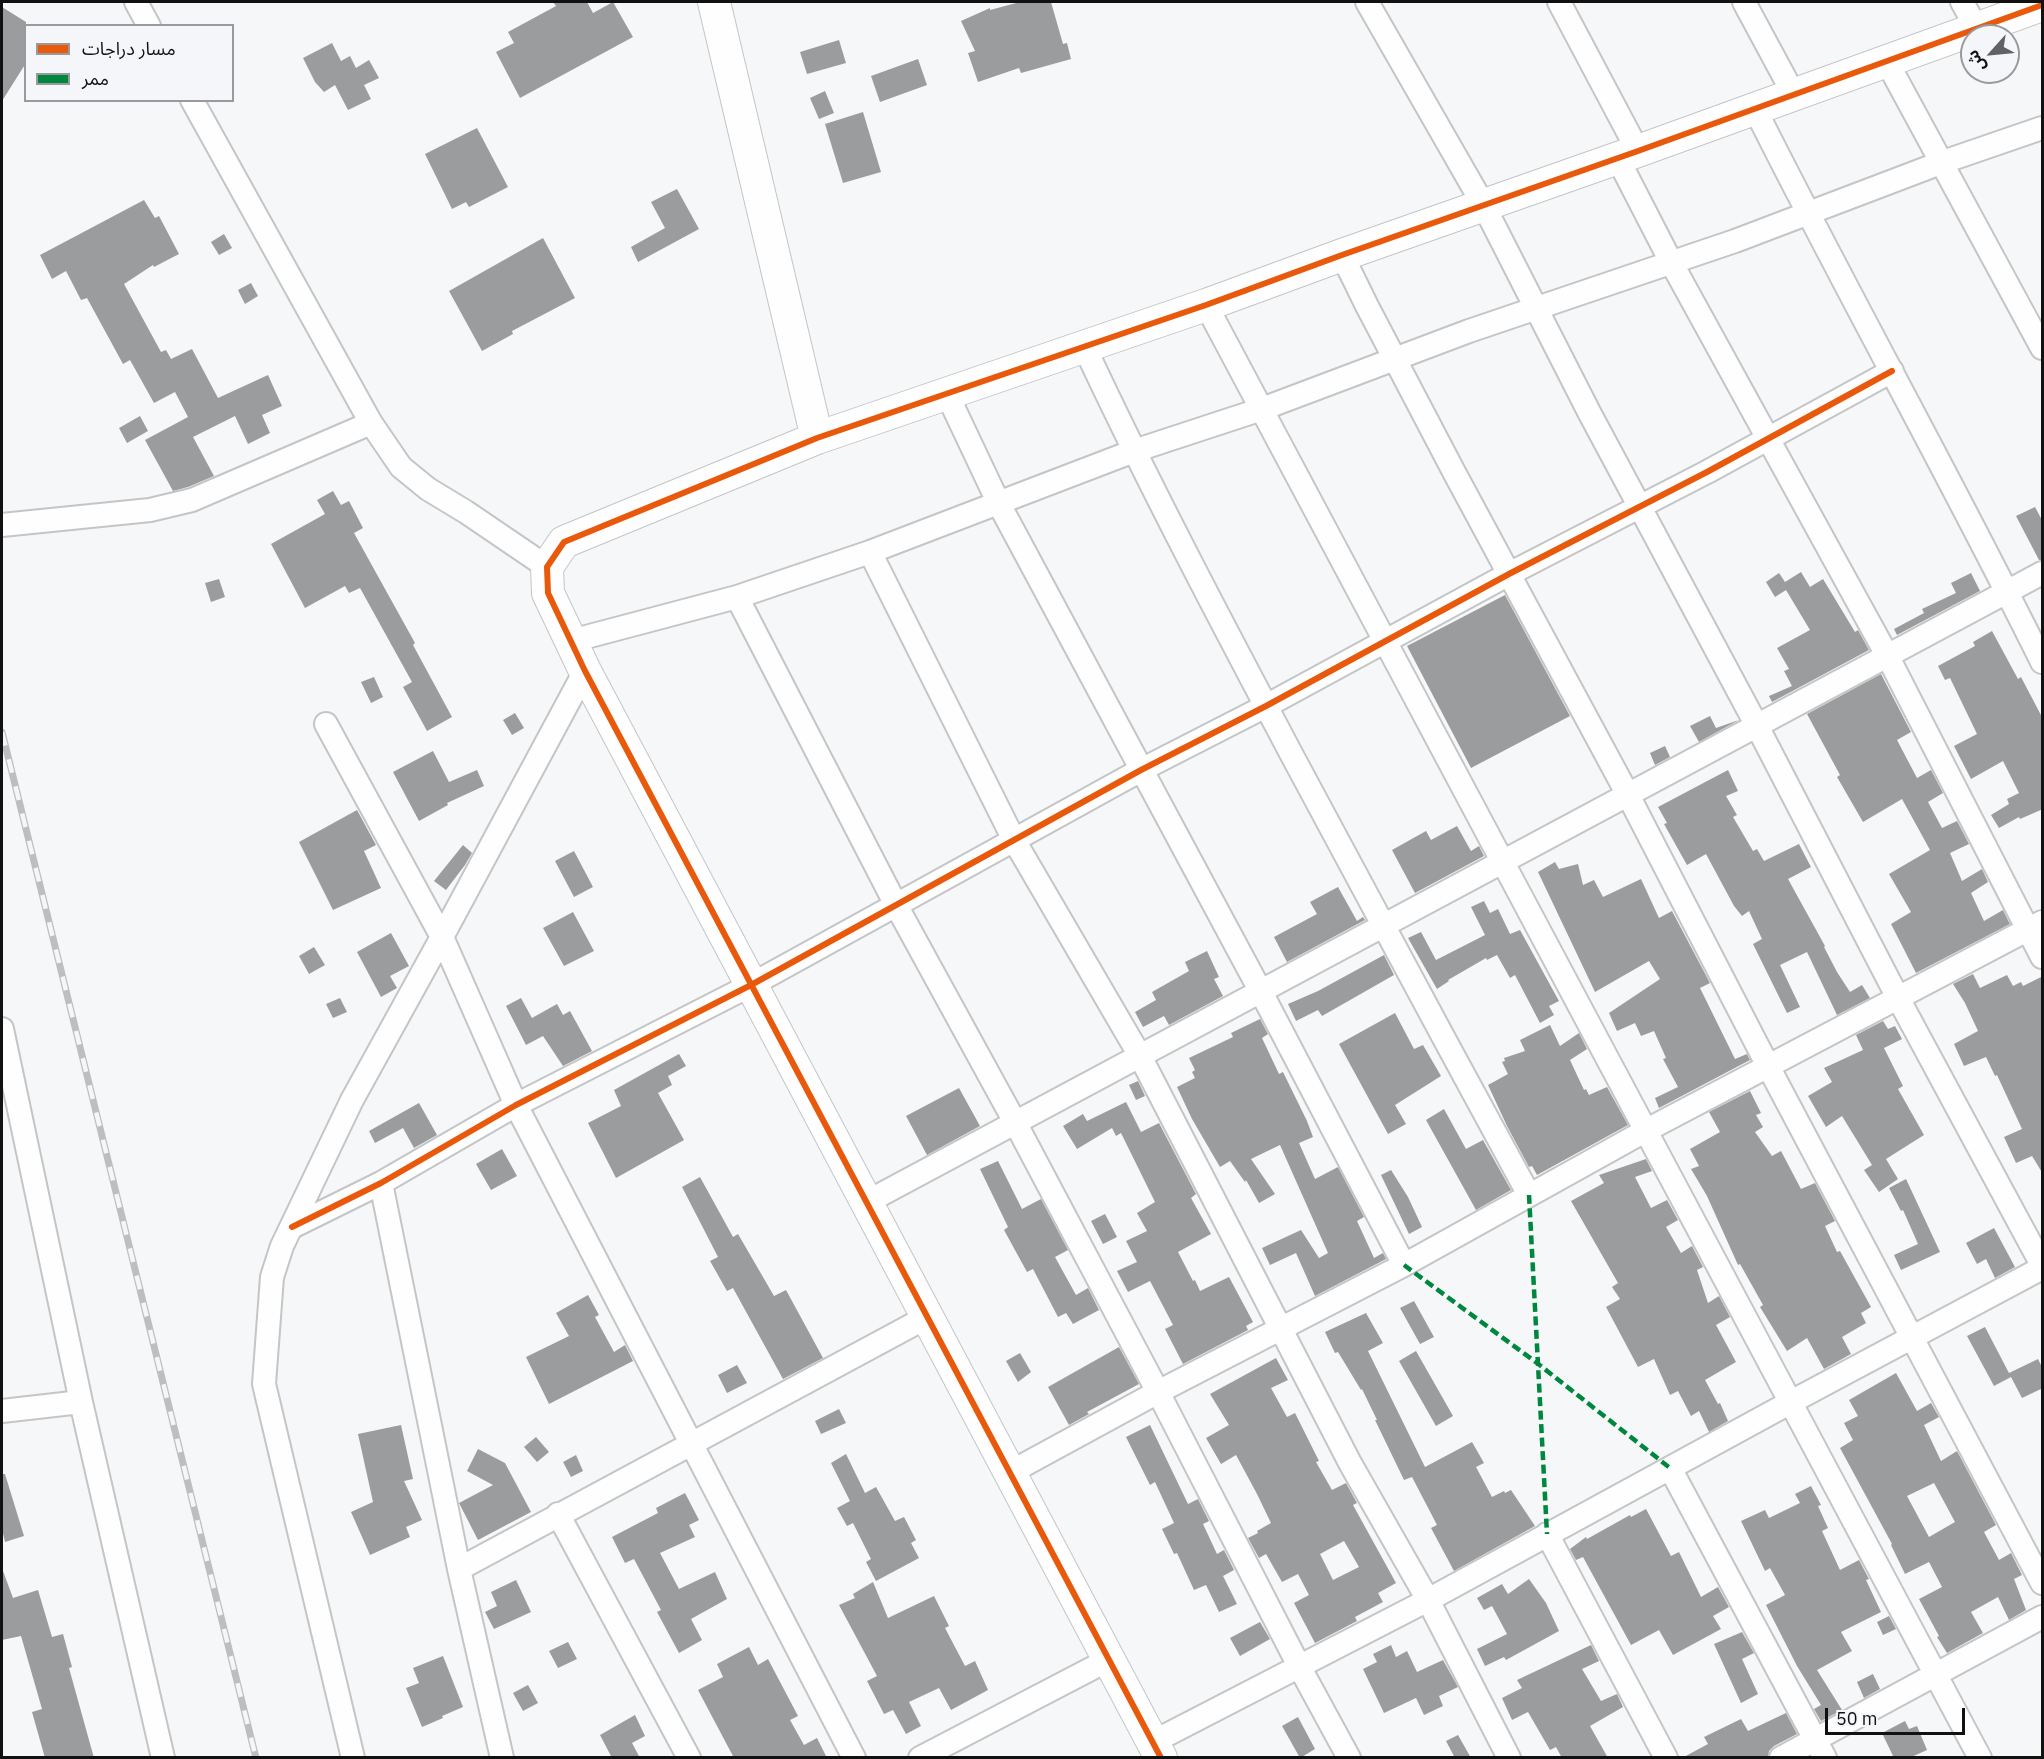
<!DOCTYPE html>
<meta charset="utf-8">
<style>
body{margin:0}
#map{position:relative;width:2044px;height:1759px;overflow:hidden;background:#f5f7f9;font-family:"IBM Plex Sans","Noto Sans Arabic",sans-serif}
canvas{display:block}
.frame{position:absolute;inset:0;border:3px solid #111112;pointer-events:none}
.legend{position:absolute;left:24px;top:24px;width:210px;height:78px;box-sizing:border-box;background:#f4f6fa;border:2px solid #999a9d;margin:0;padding:8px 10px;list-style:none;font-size:18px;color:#111112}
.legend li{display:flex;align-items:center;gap:12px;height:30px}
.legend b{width:30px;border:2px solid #999a9d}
.north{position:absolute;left:1960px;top:24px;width:60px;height:60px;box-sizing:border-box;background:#f4f6fa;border:2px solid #999a9d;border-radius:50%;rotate:243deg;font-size:16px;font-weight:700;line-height:24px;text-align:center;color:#111112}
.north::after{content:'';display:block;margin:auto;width:21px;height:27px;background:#616263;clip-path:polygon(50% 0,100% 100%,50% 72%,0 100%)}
.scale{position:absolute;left:1825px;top:1708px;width:140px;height:27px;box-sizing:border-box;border:3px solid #111112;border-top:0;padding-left:8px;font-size:18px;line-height:21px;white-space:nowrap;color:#111112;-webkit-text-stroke:4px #f4f6fa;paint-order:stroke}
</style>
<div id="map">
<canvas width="2044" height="1759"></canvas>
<div class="frame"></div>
<ul class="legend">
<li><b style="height:8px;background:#e8590c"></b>مسار دراجات</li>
<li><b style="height:8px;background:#00873e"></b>ممر</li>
</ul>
<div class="north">ش</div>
<div class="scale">50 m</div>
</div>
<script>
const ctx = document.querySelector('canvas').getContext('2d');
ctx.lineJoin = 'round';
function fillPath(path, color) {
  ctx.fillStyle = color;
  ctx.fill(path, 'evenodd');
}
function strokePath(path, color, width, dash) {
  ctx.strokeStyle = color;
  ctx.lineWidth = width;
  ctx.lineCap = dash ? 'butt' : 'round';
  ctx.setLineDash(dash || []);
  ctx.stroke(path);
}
fillPath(new Path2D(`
 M553 2H587L593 13 613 2 633 37 520 98 496 52 514 43 508 32 556 6Z
 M1020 2H1051L1063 44 1067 43 1071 59 1021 73 1019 68 978 82 968 53 975 51 961 21 990 8V10Z
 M2 7 26 22V63L2 101Z
 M839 40 846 63 807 74 800 52Z
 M332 43 341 61 350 56 356 68 369 60 379 78 364 85 371 99 348 110 335 85 324 92 315 82 303 58Z
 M918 59 927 85 880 102 871 76Z
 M825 91 834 113 819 119 810 98Z
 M863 112 881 172 843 183 825 124Z
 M477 128 508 187 469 207 466 202 452 209 425 154Z
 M677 189 699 229 638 262 631 247 665 228 651 202Z
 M144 200 155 218 159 216 179 254 154 267 153 265 124 284 161 352 166 350 171 359 192 349 218 398 268 375 282 406 262 415 270 433 248 444 235 416 193 437 214 476 188 487 173 491 145 440 188 417 175 392 154 403 130 360 123 364 87 298 81 300 66 271 52 279 40 255Z
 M224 234 232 248 219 255 211 242Z
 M543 238 575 298 512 331 513 334 482 351 449 291Z
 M251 283 258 296 245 304 238 290Z
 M140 416 148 431 127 443 119 428Z
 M333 491 341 505 349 501 363 528 354 533 415 643 413 645 452 717 427 731 403 687 412 682 360 588 349 593 345 586 305 608 271 544 325 514 317 500Z
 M2035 507 2043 522V560H2039L2016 516Z
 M1801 572 1810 587 1823 579 1855 632 1858 630 1869 650 1772 702 1769 696 1792 686 1784 671 1789 669 1777 648 1810 630 1786 590 1775 597 1766 582 1779 573 1785 582Z
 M1971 573 1980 591 1897 635 1894 629 1924 613 1922 609 1956 593 1951 583Z
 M219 579 225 597 211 602 205 583Z
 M1505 595 1570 716 1471 768 1407 646Z
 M1992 631 2018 679 2021 677 2043 719V809L2020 819 2019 817 1999 828 1991 815 2009 804 2007 799 2019 793 2003 761 1971 779 1954 746 1977 734 1950 678 1945 680 1938 666 1975 646 1973 642Z
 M1881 674 1911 732 1897 740 1917 778 1931 770 1943 793 1928 802 1942 828 1957 821 1969 844 1950 853 1962 881 1982 869 1988 882 1971 893 1984 921 2003 910 2010 924 1916 973 1891 924 1911 912 1889 874 1930 850 1902 799 1863 822 1837 777 1840 775 1807 714Z
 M374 677 383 697 371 703 361 682Z
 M515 713 524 728 512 735 503 720Z
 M1710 716 1716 728 1739 720 1699 742 1690 726Z
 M1665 746 1670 757 1655 765 1650 753Z
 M433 751 449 782 477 770 484 786 447 803 448 805 419 821 393 772Z
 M1728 770 1738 791 1726 796 1737 815 1733 817 1753 851 1757 849 1764 861 1799 844 1811 867 1788 879 1825 946 1824 947 1837 972 1850 992 1862 985 1870 998 1837 1015 1807 952 1780 965 1800 1007 1787 1013 1753 944 1762 939 1749 911 1742 916 1734 906 1706 854 1687 865 1664 824 1667 823 1658 807Z
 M357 810 376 845 364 851 381 888 333 910 299 842Z
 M1457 826 1471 851 1479 846 1484 856 1415 893 1392 850 1426 831 1431 840Z
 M463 845 472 853 465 865 446 890 434 881Z
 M574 851 593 887 574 897 555 861Z
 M1555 862 1559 869 1578 864 1583 885 1594 880 1603 897 1641 879 1659 918 1672 911 1710 983 1700 988 1735 1059 1747 1054 1750 1060 1659 1108 1655 1098 1678 1087 1663 1059 1666 1058 1654 1031 1641 1036 1635 1023 1617 1031 1609 1013 1660 979 1649 961 1595 992 1538 872Z
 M1338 887 1357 921 1363 917 1365 920 1287 962 1274 937 1317 914 1310 902Z
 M1484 901 1490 913 1498 909 1510 934 1520 930 1559 1001 1549 1006 1554 1015 1540 1023 1515 975 1510 978 1497 955 1487 960 1486 958 1448 980 1449 981 1437 989 1408 938 1421 932 1436 960 1485 935 1471 907Z
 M573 912 594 951 564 966 543 928Z
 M391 933 409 966 390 976 397 988 381 997 357 952Z
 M314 947 325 965 309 974 299 956Z
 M1207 951 1219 977 1214 979 1223 996 1169 1025 1164 1016 1143 1027 1135 1012 1156 1000 1152 992 1189 971 1185 962Z
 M1384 955 1394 975 1322 1016 1318 1010 1296 1021 1288 1004 1318 991Z
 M1973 974 1980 988 2007 975 2013 986 2021 982 2023 986 2043 976V1174L2032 1156 2016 1163 2004 1137 2022 1129 1997 1075 1995 1076 1986 1057 1964 1066 1954 1044 1978 1031 1965 1003 1953 984Z
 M340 998 347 1012 333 1018 326 1004Z
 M521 998 532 1018 557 1004 563 1015 570 1011 592 1051 563 1066 543 1036 526 1045 506 1006Z
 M1395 1013 1414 1049 1423 1045 1441 1076 1395 1105 1406 1124 1388 1134 1339 1044Z
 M1260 1019 1268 1034 1262 1038 1279 1074 1283 1072 1307 1121 1313 1137 1299 1143 1315 1179 1338 1167 1364 1217 1357 1221 1374 1258 1383 1253 1386 1259 1315 1296 1296 1253 1270 1265 1262 1248 1301 1230 1319 1258 1328 1253 1280 1145 1251 1159 1275 1194 1259 1203 1246 1180 1245 1182 1230 1161 1220 1167 1192 1119 1177 1087 1195 1078 1192 1072 1195 1070 1189 1058 1233 1037 1231 1033Z
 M1883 1021 1888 1029 1895 1026 1902 1039 1884 1048 1903 1086 1898 1089 1924 1135 1886 1159 1898 1179 1879 1192 1864 1170 1872 1165 1842 1116 1826 1127 1808 1096 1832 1082 1824 1068 1863 1050 1856 1035Z
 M1550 1025 1560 1046 1579 1033 1587 1049 1570 1060 1584 1090 1586 1089 1589 1095 1607 1087 1628 1125 1537 1175 1532 1166 1529 1167 1507 1126 1488 1085 1508 1074 1502 1062 1505 1061 1504 1058 1525 1051 1520 1040Z
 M679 1054 686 1066 668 1076 672 1085 658 1093 684 1140 616 1178 588 1123 621 1106 614 1090Z
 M1138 1081 1145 1096 1136 1100 1129 1085Z
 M959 1088 980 1126 927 1155 906 1116Z
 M1750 1091 1761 1113 1756 1115 1763 1127 1755 1132 1772 1156 1781 1151 1801 1189 1815 1183 1835 1221 1825 1226 1837 1252 1840 1251 1871 1307 1861 1313 1866 1323 1842 1337 1851 1354 1824 1369 1807 1338 1787 1351 1760 1307 1763 1305 1740 1264 1738 1265 1707 1196 1691 1169 1699 1166 1690 1149 1720 1132 1709 1112Z
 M1126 1102 1141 1132 1159 1123 1196 1194 1191 1198 1211 1234 1178 1252 1193 1281 1195 1280 1200 1291 1229 1277 1253 1322 1246 1326 1248 1330 1183 1364 1165 1329 1173 1325 1150 1281 1128 1292 1117 1271 1137 1262 1126 1241 1147 1231 1137 1213 1155 1202 1121 1133 1116 1136 1112 1128 1077 1149 1063 1126 1083 1114 1087 1121Z
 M419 1103 437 1135 414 1148 403 1128 375 1143 369 1131Z
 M1444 1109 1466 1149 1483 1140 1511 1190 1476 1210 1426 1120Z
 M502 1149 517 1176 491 1190 476 1164Z
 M1646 1159 1652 1171 1635 1177 1651 1208 1667 1200 1678 1220 1666 1227 1681 1253 1692 1246 1703 1267 1697 1270 1708 1303 1719 1296 1730 1317 1716 1325 1736 1362 1705 1380 1718 1404 1720 1403 1728 1421 1709 1432 1699 1411 1691 1416 1678 1391 1670 1395 1654 1359 1638 1367 1606 1307 1620 1299 1612 1287 1618 1283 1571 1201 1604 1183 1599 1175Z
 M998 1161 1022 1209 1041 1199 1068 1250 1055 1257 1076 1295 1088 1288 1099 1310 1073 1324 1066 1313 1058 1317 1033 1269 1027 1272 1004 1230 1008 1227 980 1169Z
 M1391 1170 1408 1197 1422 1227 1409 1234 1381 1175Z
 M700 1177 733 1237 738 1234 774 1296 786 1290 823 1358 783 1379 733 1288 727 1291 710 1261 718 1257 682 1187Z
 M1906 1179 1940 1252 1901 1270 1894 1255 1918 1244 1903 1210 1901 1211 1889 1188Z
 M1105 1214 1117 1237 1103 1244 1091 1221Z
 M1994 1228 2015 1267 1995 1278 1986 1259 1977 1264 1966 1243Z
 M588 1295 599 1315 595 1317 614 1352 625 1345 633 1361 549 1404 526 1357 569 1336 556 1313Z
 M1414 1301 1434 1337 1420 1344 1400 1308Z
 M1366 1313 1383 1343 1368 1351 1425 1467 1472 1442 1484 1463 1476 1467 1492 1497 1504 1491 1505 1493 1511 1490 1535 1526 1454 1571 1431 1528 1437 1525 1412 1477 1404 1480 1375 1420H1377L1362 1389 1361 1390 1338 1352 1335 1353 1325 1332Z
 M1985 1327 2009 1373 2038 1359 2043 1369V1388L2022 1398 2011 1377 1994 1386 1967 1336Z
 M1119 1347 1139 1384 1087 1412 1089 1414 1069 1425 1048 1387Z
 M1416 1351 1453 1416 1436 1426 1399 1361Z
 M1020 1353 1031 1372 1018 1382 1006 1361Z
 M1276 1358 1288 1380 1271 1388 1287 1417 1295 1413 1319 1461 1316 1462 1332 1490 1346 1483 1357 1503 1353 1505 1396 1583 1378 1593 1383 1602 1355 1617 1357 1621 1315 1643 1294 1603 1309 1595 1298 1574 1282 1582 1266 1554 1259 1558 1248 1538 1258 1533 1257 1531 1271 1523 1257 1494 1236 1455 1221 1464 1206 1438 1229 1425 1210 1394ZM1344 1541 1359 1567 1333 1580 1320 1554Z
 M737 1365 747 1383 727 1393 718 1375Z
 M1896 1373 1917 1411 1931 1403 1939 1417 1924 1425 1941 1461 1957 1451 1996 1525 1984 1532 1999 1560 2011 1553 2022 1575 2014 1579 2026 1610 2009 1620 1998 1597 1971 1612 1983 1633 1947 1653 1937 1637 1939 1636 1919 1599 1942 1587 1929 1562 1905 1574 1891 1545 1892 1544 1840 1448 1853 1440 1844 1423 1858 1416 1849 1400ZM1934 1483 1955 1522 1929 1537 1907 1496Z
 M839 1409 846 1423 821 1434 815 1421Z
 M401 1425 413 1479 404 1481 422 1520 406 1527 410 1537 370 1555 351 1512 373 1502 358 1434Z
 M1150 1425 1188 1504 1198 1499 1209 1521 1203 1524 1217 1554 1224 1550 1234 1570 1223 1576 1237 1604 1219 1612 1206 1585 1194 1590 1177 1553 1174 1554 1162 1529 1174 1523 1155 1482 1150 1485 1126 1437Z
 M536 1437 549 1452 537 1462 524 1447Z
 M478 1449 505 1463 531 1512 478 1540 459 1503 493 1485 467 1471Z
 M846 1454 865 1493 876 1487 895 1521 904 1517 916 1540 911 1543 919 1558 876 1581 866 1562 871 1559 853 1523 847 1526 837 1508 850 1501 831 1463Z
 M576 1455 583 1471 571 1477 563 1462Z
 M2 1474H5L24 1536 5 1542 2 1529Z
 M1811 1486 1821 1505 1818 1506 1828 1528 1822 1531 1840 1570 1859 1560 1869 1579 1866 1580 1881 1612 1841 1632 1852 1651 1817 1670 1842 1710 1821 1721 1814 1709 1821 1705 1797 1666 1766 1605 1785 1595 1770 1568 1765 1571 1741 1521 1765 1510 1769 1518 1800 1503 1795 1494Z
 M685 1493 699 1520 689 1525 695 1537 660 1553 679 1589 715 1572 727 1599 691 1619 702 1640 679 1653 657 1612 661 1610 634 1559 625 1563 612 1537 658 1513 656 1508Z
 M1646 1509 1671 1556 1679 1552 1701 1597 1718 1587 1729 1607 1713 1616 1721 1629 1673 1655 1659 1630 1631 1645 1583 1557 1576 1560 1570 1549 1586 1537 1587 1539 1630 1515 1631 1517Z
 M3 1571 13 1598 38 1590 52 1637 63 1634 72 1667 69 1668 94 1758H45L32 1712 42 1709 21 1636 2 1640V1572Z
 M1529 1579 1546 1603 1559 1631 1506 1660 1504 1657 1485 1666 1477 1649 1507 1634 1492 1606 1484 1610 1477 1598 1502 1584 1508 1594Z
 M516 1580 531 1612 494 1629 485 1612 497 1606 491 1592Z
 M873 1582 888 1618 934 1596 949 1626 945 1628 965 1666 975 1661 988 1690 951 1710 939 1688 909 1702 921 1726 906 1734 893 1710 884 1714 867 1681 877 1676 839 1605 855 1598 853 1594Z
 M1889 1616 1896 1629 1883 1635 1877 1622Z
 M1260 1622 1270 1639 1240 1656 1230 1638Z
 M1742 1632 1754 1653 1742 1659 1758 1694 1741 1703 1714 1644Z
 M568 1642 577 1659 558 1668 549 1651Z
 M1391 1645 1396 1657 1407 1651 1417 1672 1443 1660 1458 1687 1439 1696 1443 1706 1424 1715 1416 1698 1384 1713 1363 1669 1377 1662 1373 1654Z
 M1591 1645 1599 1661 1582 1669 1601 1701 1617 1694 1623 1707 1590 1726 1608 1758H1562L1556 1747 1550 1750 1528 1712 1512 1720 1502 1698 1522 1688 1517 1680Z
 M749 1647 758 1665 768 1659 798 1716 790 1720 804 1745 817 1738 827 1758H734L698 1690 723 1677 717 1664Z
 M443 1656 463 1707 442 1716 443 1718 422 1727 406 1688 419 1683 413 1668Z
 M1873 1674 1880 1689 1864 1698 1857 1682Z
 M528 1685 538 1703 523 1711 513 1693Z
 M1786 1713 1797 1734 1774 1746 1769 1751 1768 1758H1682L1708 1744 1704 1737 1741 1719 1748 1731Z
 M635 1715 645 1736 632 1743 640 1758H612L600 1735Z
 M1298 1717 1315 1749 1300 1758 1282 1726Z
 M1905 1721 1909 1729 1917 1726 1927 1750 1909 1758H1894L1882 1733Z
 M1458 1735 1471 1758H1455L1446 1741Z`), '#9b9c9e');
const street = new Path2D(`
 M136 2 149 26
 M1367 2 1484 206 1589 412 1757 726 1898 998 2042 1265
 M1559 2 1638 151
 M1744 2 1794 95
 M1962 2 1977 29
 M1887 62 2042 348
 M192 100 371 423 401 467 428 489 466 512 547 567
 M1755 109C1848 295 1950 476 2042 662
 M1618 159 1671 262 1888 657 2042 957
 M1342 255 1367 306 1454 472 1628 795 1768 1066 2042 1583
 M1206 305 1980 1758
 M1085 348C1150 487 1222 623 1294 759 1372 905 1450 1050 1529 1195
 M947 394 999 504 1261 992 1404 1265
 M2 525 150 510 192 500 371 423
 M870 552 1014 840 1140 1056 1350 1463 1428 1600 1509 1758
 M737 597 896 905 1016 1124 1158 1392 1299 1666 1349 1758
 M571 641 737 597 870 552 1134 451 1262 409 1469 331 1735 241 1943 162 2042 128
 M326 724 442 937 516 1105 854 1758
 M2 1029 81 1402 163 1758
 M381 1183 459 1569 502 1758
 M867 1202 2042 573
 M292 1227 381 1183 516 1105 751 985 1141 770 1266 706 1509 574 1707 472 1892 371
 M2 1411 81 1402
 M1670 1468 1825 1758
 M1011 1472 1158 1392 1404 1265 1645 1131 2042 922
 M558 1514 689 1758
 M1547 1534 1666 1758
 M459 1569 927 1317
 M1153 1742 1428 1600 1791 1402 2042 1268
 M353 1758 264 1384 272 1277 282 1246 352 1100 442 937 585 671
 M920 1758 1108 1660
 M1781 1758 2042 1617`);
const secondary = new Path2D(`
 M714 2 817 438
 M1161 1758 585 671 548 593 547 567 564 542 817 438 1206 305 1342 255 1638 151 2042 5`);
strokePath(street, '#c4c5c6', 26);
strokePath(secondary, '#c4c5c6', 34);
strokePath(street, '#fefefe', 22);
strokePath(secondary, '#fefefe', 32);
const rail = new Path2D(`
 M2 732 256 1758`);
strokePath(rail, '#bebebf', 7);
strokePath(rail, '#f4f6fa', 4.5, [14]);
strokePath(new Path2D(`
 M1529 1195 1547 1534
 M1404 1265 1537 1363 1670 1468`), '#00873e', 4.5, [9, 4.5]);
strokePath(new Path2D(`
 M292 1227 381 1183 516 1105 751 985 1141 770 1266 706 1509 574 1707 472 1892 371
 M1161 1758 585 671 548 593 547 567 564 542 817 438 1206 305 1342 255 1638 151 2042 5`), '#e8590c', 6);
</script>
